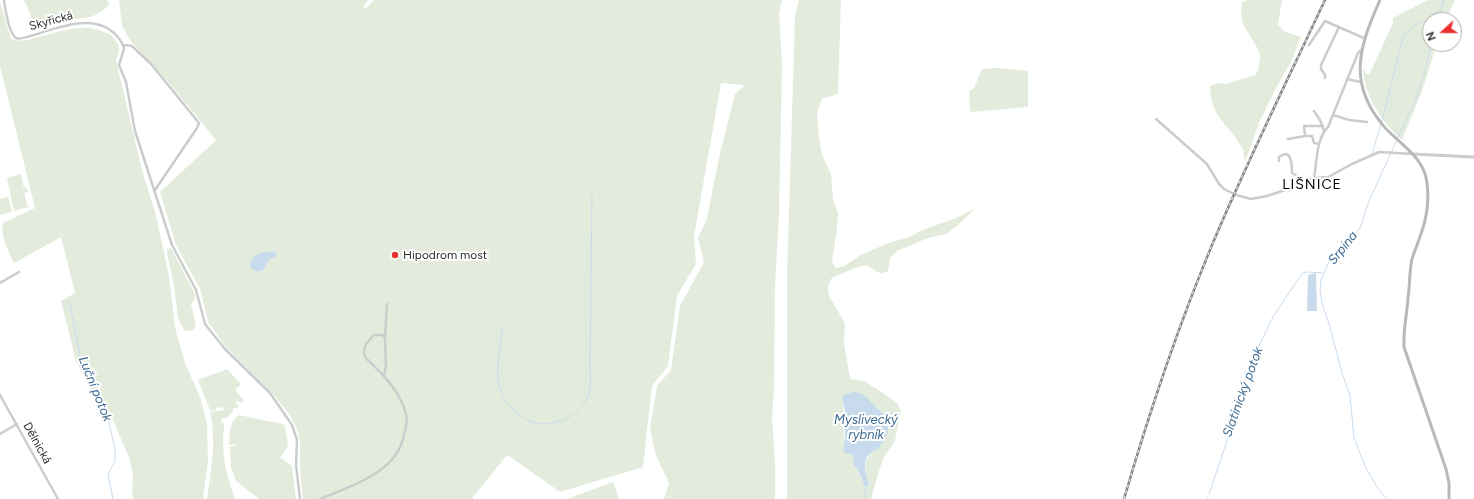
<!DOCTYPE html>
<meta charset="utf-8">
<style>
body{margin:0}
#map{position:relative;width:1474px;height:499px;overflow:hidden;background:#fff;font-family:Figtree,sans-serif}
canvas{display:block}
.north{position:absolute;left:1422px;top:12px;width:40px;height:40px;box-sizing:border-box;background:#fff;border:1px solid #acacac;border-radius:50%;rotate:249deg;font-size:11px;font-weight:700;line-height:16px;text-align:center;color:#2f2f2f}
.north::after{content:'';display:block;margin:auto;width:14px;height:18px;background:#e8302e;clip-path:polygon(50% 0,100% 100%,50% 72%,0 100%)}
</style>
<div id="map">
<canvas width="1474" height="499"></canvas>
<div class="north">N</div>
</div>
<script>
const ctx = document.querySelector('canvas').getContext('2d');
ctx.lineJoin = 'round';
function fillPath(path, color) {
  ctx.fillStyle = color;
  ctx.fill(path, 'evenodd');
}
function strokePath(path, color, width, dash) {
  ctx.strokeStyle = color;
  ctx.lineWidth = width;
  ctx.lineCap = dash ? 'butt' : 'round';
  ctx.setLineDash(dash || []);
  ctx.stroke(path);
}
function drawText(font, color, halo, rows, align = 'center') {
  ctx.font = font + ' Figtree,sans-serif';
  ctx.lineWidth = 4;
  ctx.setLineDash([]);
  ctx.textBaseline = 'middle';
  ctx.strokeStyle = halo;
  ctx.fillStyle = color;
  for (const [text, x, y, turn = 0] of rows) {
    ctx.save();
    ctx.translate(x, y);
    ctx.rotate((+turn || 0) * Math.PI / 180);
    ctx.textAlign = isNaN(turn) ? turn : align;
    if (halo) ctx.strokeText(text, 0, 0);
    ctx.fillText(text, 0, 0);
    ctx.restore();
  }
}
fillPath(new Path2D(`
 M24 0H107L110 4C96 19 87 17 69 20 60 21 51 24 41 26L32 18Z
 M119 0H368L363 7 365 9 374 0H782L779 13 782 66 779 214 775 285 774 390 772 419 775 461V499H664L669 483 655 453 650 428 657 386 671 370 680 306 704 262 698 238 707 218 720 153 735 94 745 85 721 83 694 236 696 264 677 296 668 366 652 386 643 467 560 492 509 456 507 455 473 497V499H303L300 468V442L297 429 291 417 274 395 224 345 208 322 200 289 176 245 160 192 216 140 169 83 129 39 122 25Z
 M799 0H841L838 94 822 99 817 113 819 138 822 155 831 174 833 200 838 213 837 229 832 262 834 266 836 268 844 266 861 255 888 243 907 238 925 229 956 218 976 208 958 225 946 234 928 238 897 251 890 258 888 271C878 276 875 270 867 265L855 268 832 278 830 281 828 288 829 296 845 323 844 343 850 379 864 381 883 393 897 403 901 410 895 441 884 457 879 471 871 499H787V277L795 15ZM842 399 872 403 887 418 874 451 868 457 865 464 866 475 869 484 865 488 861 476 856 469 854 457 851 454 843 450C845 433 845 416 842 399Z
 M1249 0H1282L1278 25 1285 32 1301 37 1291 62 1276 88 1259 123 1245 162C1244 157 1244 150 1241 146 1227 122 1211 118 1210 86L1218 83 1226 84 1255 75 1258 71 1260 57 1258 49 1243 24 1241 14 1242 2Z
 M1428 0H1455L1446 20H1430V44H1437L1422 91 1402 140C1381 121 1366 99 1363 70H1364L1366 74 1370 73 1393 23V18Z
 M0 2 11 39C20 42 29 40 38 37 59 32 83 22 104 32 108 33 112 35 114 38 121 47 120 51 116 60L142 170 156 215 169 276 175 327 185 363 200 397 207 424 208 461 203 499H133L132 491 133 477 130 460 110 413H103L76 361 61 301 75 293 61 237 14 263C8 251 0 235 3 223L35 208 0 66Z
 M997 68 1028 71V107L970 112 969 91 974 88 982 69Z
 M21 174 24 188 26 187 28 192 24 193 28 207 14 211 7 178Z
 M8 197 12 212 0 215V199Z
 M171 248 195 294V299L191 304 196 326 193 330 188 331 184 330 178 319 174 286 167 253V249Z
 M227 369 241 384 235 390 244 400 242 403 236 401V403L239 406 238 408H233V411L227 418H222L221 422 224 424V427C221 458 226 471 235 499H207C211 470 217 441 210 412L224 410 223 407 216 408V411L210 410 198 380Z
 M239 415 267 421 280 423 285 425 288 446 281 457 278 456 292 466 296 499H259L236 481 231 468 230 447 239 444 229 445C230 435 229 421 239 415Z
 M613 482 619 499H567Z`), '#e3ecdc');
fillPath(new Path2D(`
 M275 251 276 256 269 260 263 270C257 273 253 271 250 266 251 253 265 252 275 251Z
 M1316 273 1317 311H1307L1308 275Z
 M853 392C863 392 867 398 873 404 877 409 884 413 886 418 891 426 887 438 881 445 878 450 871 452 867 457 862 465 867 477 869 485L865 488 861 476 853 463 854 457 851 454 844 453 843 450 845 436V412L842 399 844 395Z`), '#c8dbec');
strokePath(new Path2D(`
 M1431 20 1437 19
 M1437 20 1444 0
 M1382 121 1403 38C1410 27 1417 23 1430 20
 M1398 137 1417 97 1425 71 1431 44
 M1372 154 1381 124
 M69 301 82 364 98 397 106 412 115 448V461L108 474 113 499
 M502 328C501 346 495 367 499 385 501 395 507 404 515 411 520 415 524 419 530 421 548 429 574 419 584 403 591 393 591 380 590 368L592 195
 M865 488 866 499
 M1209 494 1233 423 1251 362 1273 317 1295 284 1302 274 1307 272 1323 273
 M1207 499 1208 497
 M1387 499 1378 489 1365 466 1354 438 1350 395 1342 373 1330 327 1322 303 1320 291 1321 280 1329 262 1353 237 1360 228 1369 201 1397 140`), '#c8dbec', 1);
strokePath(new Path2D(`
 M4 0C5 8 9 34 16 38 21 40 29 36 34 35 63 26 104 9 123 45
 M123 45 124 49 119 65 126 82 135 131 172 245 196 290 205 324 224 348 270 393 292 425 297 440 296 465 300 499
 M123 45 132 46 151 64 199 123 197 128 155 190
 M1309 45 1325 21 1364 38
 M1325 78V75L1321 69V65L1339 27
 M1347 79 1361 82
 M1314 111 1320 120 1324 131
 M1333 115 1349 120 1367 122
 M1156 119 1207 164 1219 184 1224 189 1236 195 1251 199 1267 196 1288 189 1314 178 1328 177 1352 164 1379 152 1413 154
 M1305 136 1304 126H1323
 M1288 139 1305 136H1312L1314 143 1319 144
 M1279 161V157C1292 147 1292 166 1292 173L1306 181
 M1314 178C1317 162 1316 139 1328 127L1358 53 1361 50
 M0 283 19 272
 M385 337 387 304
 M0 395 58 499
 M0 434 17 424
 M320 499C339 491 360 484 376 473 390 464 401 451 404 435 406 428 408 421 406 414 400 390 382 374 365 357 362 347 367 342 374 335H383L385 338 386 365 384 376`), '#ccc', 2.5);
strokePath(new Path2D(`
 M1413 154 1474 157`), '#ccc', 3);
strokePath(new Path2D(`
 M1380 0C1360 45 1347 82 1382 124 1387 131 1394 136 1399 141 1412 153 1425 164 1427 183 1429 198 1427 216 1422 231 1419 240 1415 250 1412 259 1409 272 1410 286 1408 298 1407 315 1403 330 1404 347L1446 469 1449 483V499`), '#b9b9b9', 3);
const rail = new Path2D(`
 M1124 499C1149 413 1178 327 1212 245 1247 162 1287 81 1325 0`);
strokePath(rail, '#848484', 2.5);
strokePath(rail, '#fff', 1, [3]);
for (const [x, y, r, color] of [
 [395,255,4,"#e8302e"]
]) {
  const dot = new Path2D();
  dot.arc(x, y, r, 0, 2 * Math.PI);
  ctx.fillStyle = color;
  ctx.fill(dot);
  strokePath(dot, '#fff', 1.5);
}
drawText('12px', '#2f2f2f', '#fff', [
 ["Skyřická",51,21,-15],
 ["Dělnická",37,443,61]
]);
drawText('12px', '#2f2f2f', '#fff', [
 ["Hipodrom most",403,255]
], 'left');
drawText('italic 13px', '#3b6992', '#fff', [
 ["Srpina",1343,248,-51],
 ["Luční potok",95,389,68],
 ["Slatinický potok",1243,392,-70],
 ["Myslivecký",866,420],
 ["rybník",866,435]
]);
ctx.letterSpacing = '1px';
drawText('14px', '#000', '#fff', [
 ["LIŠNICE",1312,185]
]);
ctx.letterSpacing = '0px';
</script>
